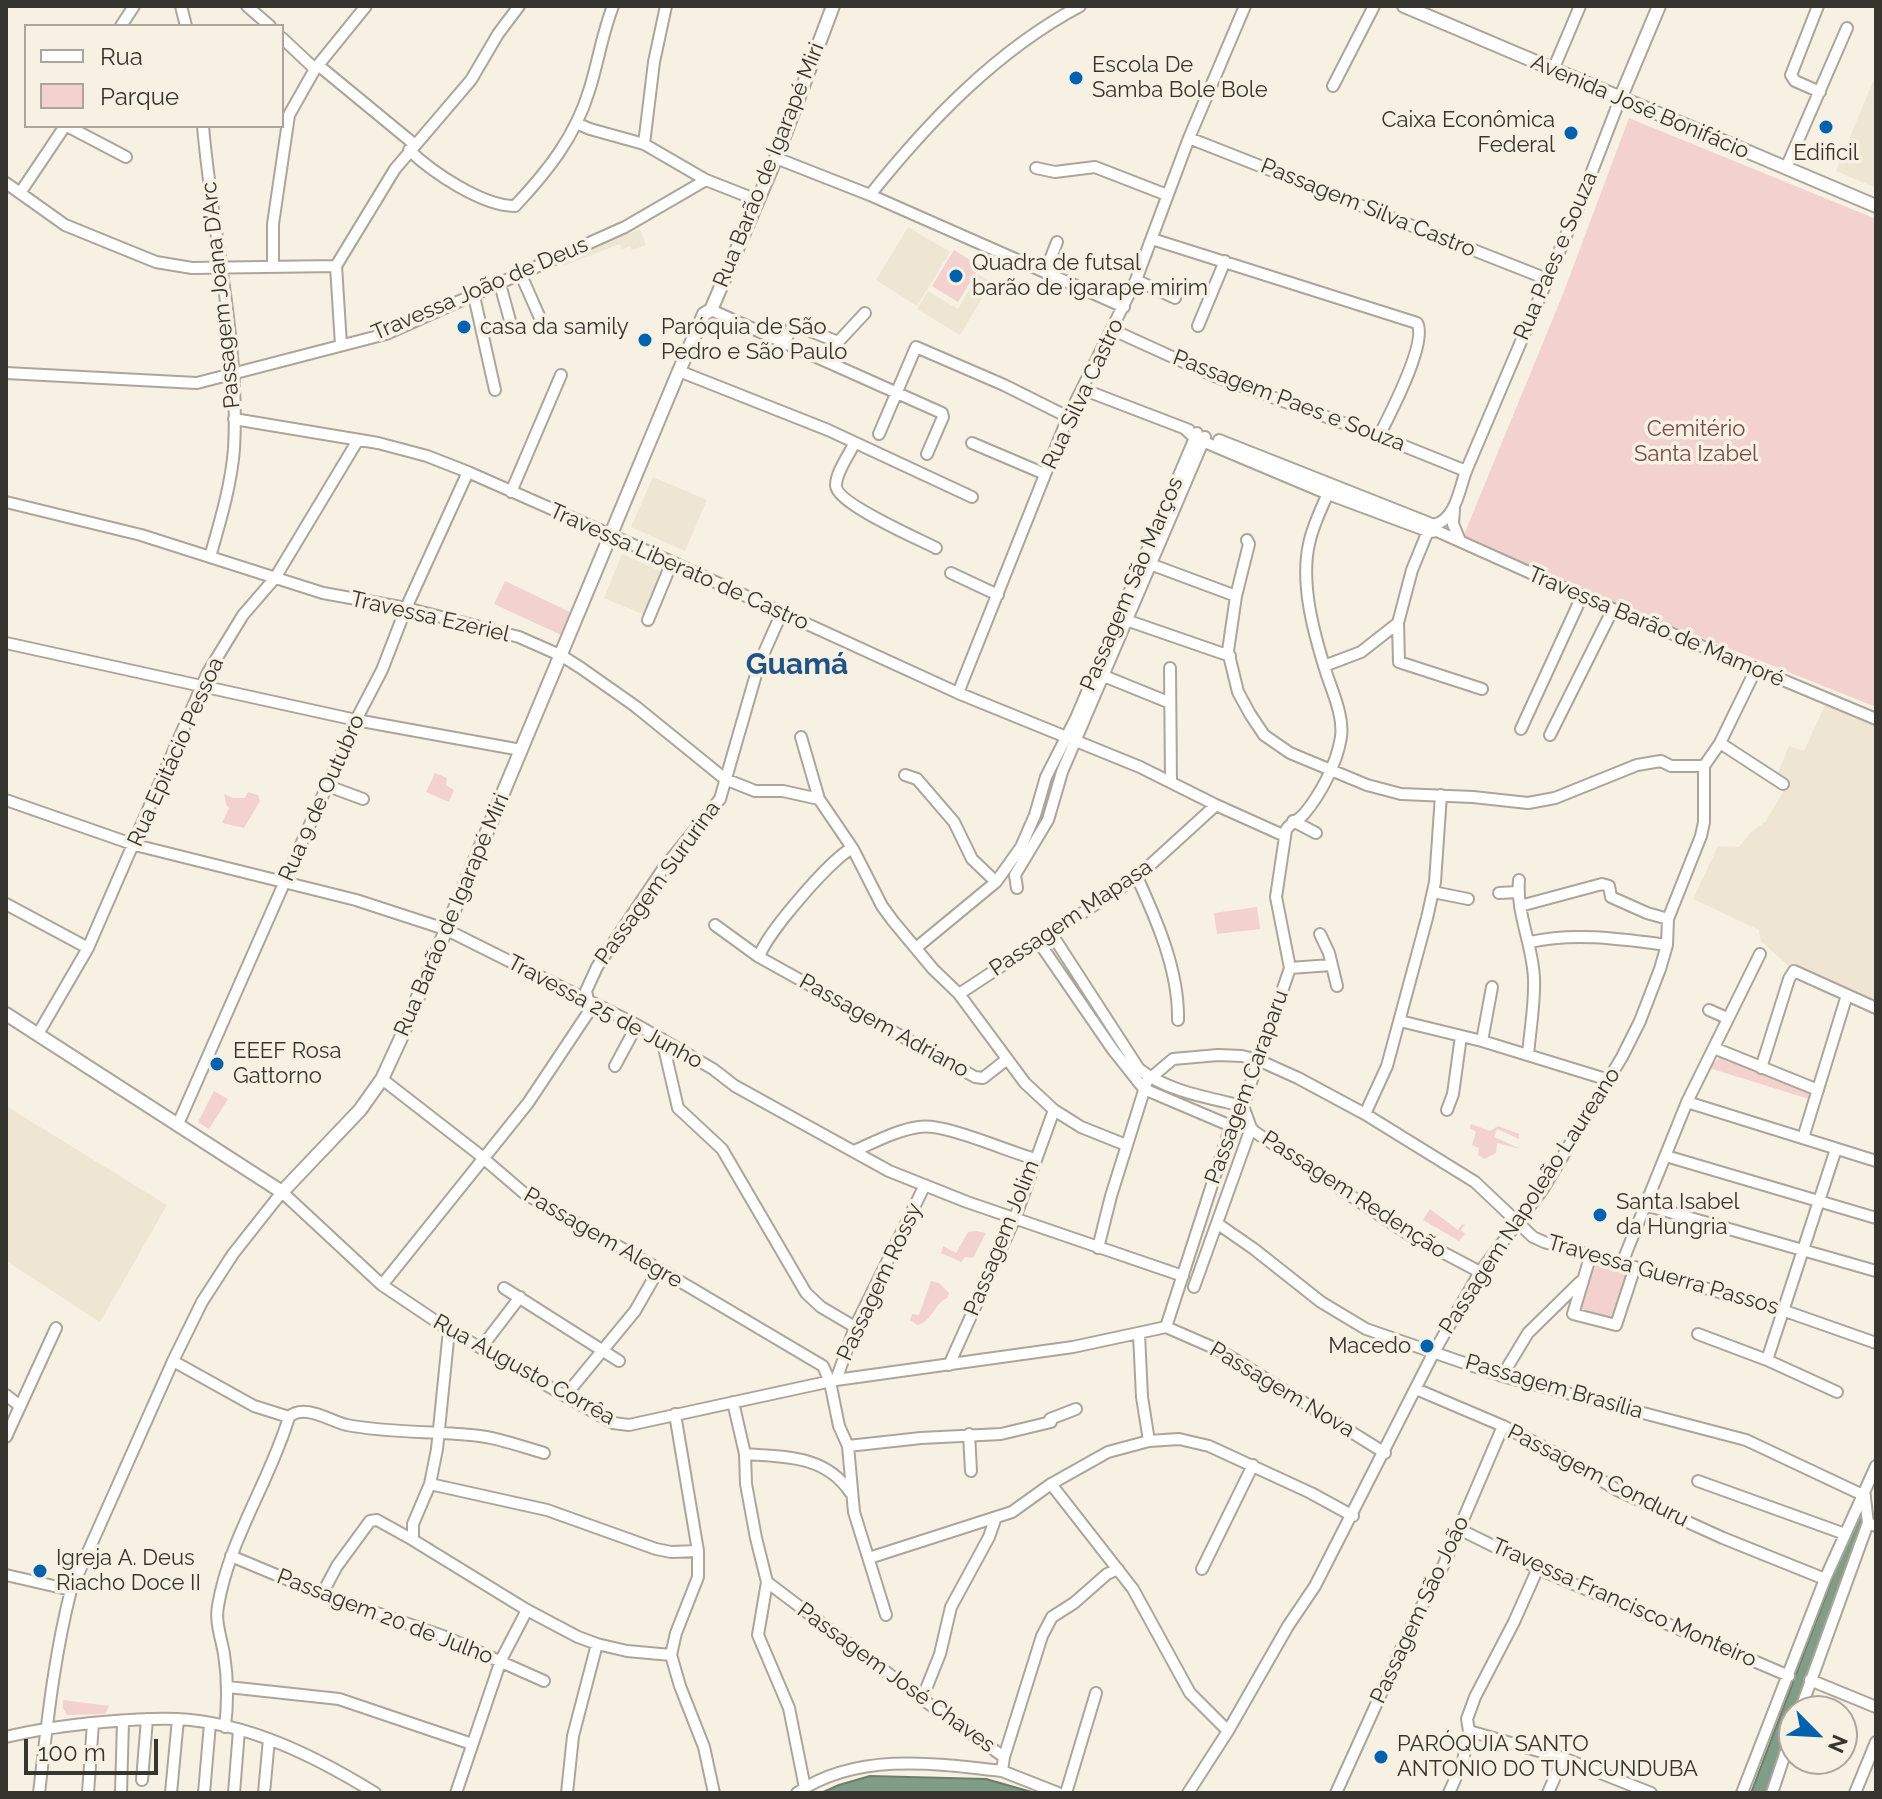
<!DOCTYPE html>
<meta charset="utf-8">
<style>
body{margin:0}
#map{position:relative;width:1882px;height:1799px;overflow:hidden;background:#f7f1e4;font-family:Raleway,sans-serif}
canvas{display:block}
.frame{position:absolute;inset:0;border:8px solid #373530;pointer-events:none}
.legend{position:absolute;left:24px;top:24px;width:260px;height:104px;box-sizing:border-box;background:#f7f1e4;border:2px solid #aaa69c;margin:0;padding:10px 14px;list-style:none;font-size:24px;color:#373530}
.legend li{display:flex;align-items:center;gap:16px;height:40px}
.legend b{width:40px;border:2px solid #aaa69c}
.north{position:absolute;left:1778px;top:1695px;width:80px;height:80px;box-sizing:border-box;background:#f7f1e4;border:2px solid #aaa69c;border-radius:50%;rotate:114deg;font-size:22px;font-weight:700;line-height:32px;text-align:center;color:#373530}
.north::after{content:'';display:block;margin:auto;width:28px;height:36px;background:#0062ae;clip-path:polygon(50% 0,100% 100%,50% 72%,0 100%)}
.scale{position:absolute;left:24px;top:1739px;width:134px;height:36px;box-sizing:border-box;border:4px solid #373530;border-top:0;padding-left:10px;font-size:24px;line-height:28px;white-space:nowrap;color:#373530;-webkit-text-stroke:6px #f7f1e4;paint-order:stroke}
</style>
<div id="map">
<canvas width="1882" height="1799"></canvas>
<div class="frame"></div>
<ul class="legend">
<li><b style="height:10px;background:#fff"></b>Rua</li>
<li><b style="height:22px;background:#f3d1cf"></b>Parque</li>
</ul>
<div class="north">N</div>
<div class="scale">100 m</div>
</div>
<script>
const ctx = document.querySelector('canvas').getContext('2d');
ctx.lineJoin = 'round';
function fillPath(path, color) {
  ctx.fillStyle = color;
  ctx.fill(path, 'evenodd');
}
function strokePath(path, color, width, dash) {
  ctx.strokeStyle = color;
  ctx.lineWidth = width;
  ctx.lineCap = dash ? 'butt' : 'round';
  ctx.setLineDash(dash || []);
  ctx.stroke(path);
}
function drawText(font, color, halo, rows, align = 'center') {
  ctx.font = font + ' Raleway,sans-serif';
  ctx.lineWidth = 7;
  ctx.setLineDash([]);
  ctx.textBaseline = 'middle';
  ctx.strokeStyle = halo;
  ctx.fillStyle = color;
  for (const [text, x, y, turn = 0] of rows) {
    ctx.save();
    ctx.translate(x, y);
    ctx.rotate((+turn || 0) * Math.PI / 180);
    ctx.textAlign = isNaN(turn) ? turn : align;
    if (halo) ctx.strokeText(text, 0, 0);
    ctx.fillText(text, 0, 0);
    ctx.restore();
  }
}
fillPath(new Path2D(`
 M1876 74V188L1836 171Z
 M908 227 950 252 917 306 876 280Z
 M640 229 646 245 632 250 630 246 622 249 620 244 563 266 561 260Z
 M978 274 992 282 960 335 917 309 928 291 958 309Z
 M653 477 707 500 685 551 631 527Z
 M622 554 665 573 647 616 604 598Z
 M1825 705 1876 726V1008L1794 971 1761 941 1759 930 1693 899 1718 846 1739 847 1751 832 1766 821 1787 785 1776 778 1789 746 1804 751Z
 M6 1106 167 1205 100 1322 6 1261Z`), '#eee6d2');
fillPath(new Path2D(`
 M1629 118 1876 219V707L1585 591 1463 537 1563 294Z
 M954 250 980 266 958 302 932 286Z
 M505 581 570 612 561 635 494 604Z
 M435 773 447 778 446 785 454 790 449 802 426 792Z
 M248 792 258 795 260 801 244 828 222 823 229 808 226 804 224 794 233 798H245Z
 M1257 907 1260 929 1217 934 1214 913Z
 M1721 1056 1812 1091 1809 1099 1709 1068Z
 M214 1091 228 1099 209 1129 198 1122Z
 M1471 1124 1490 1131 1498 1126 1519 1134V1139L1497 1129 1494 1137 1521 1149 1497 1143 1496 1153 1484 1159 1478 1155 1479 1148 1472 1145 1476 1132 1470 1128Z
 M1430 1209 1458 1230 1462 1224 1465 1225 1461 1230 1465 1234 1459 1241 1423 1220Z
 M976 1231 986 1233 973 1258 965 1257 961 1262 941 1253 943 1246 956 1253 968 1232Z
 M1594 1258 1633 1270 1616 1325 1576 1313Z
 M931 1281 939 1283 949 1293 947 1298C935 1303 931 1323 917 1325L910 1320 912 1314 919 1315Z
 M63 1700 109 1706 105 1714 67 1715 63 1708Z`), '#f3d1cf');
const water = new Path2D(`
 M1853 1524 1859 1525 1862 1531 1766 1793H1751Z
 M870 1776 986 1779 1035 1793H821L839 1785Z`);
fillPath(water, '#819d88');
strokePath(water, '#6b7e6e', 2);
strokePath(new Path2D(`
 M1854 1535 1863 1503`), '#819d88', 9);
const minor = new Path2D(`
 M181 6 186 26
 M247 6 270 26
 M1818 6 1791 75 1795 81 1820 92
 M121 26 134 6
 M282 38 315 69
 M318 65 414 144
 M1553 70 1580 6
 M1333 86 1374 6
 M576 123 590 129 644 144 706 180 757 200
 M67 126 126 157
 M203 126C212 233 240 341 234 449 231 486 220 522 210 557
 M1189 138 1547 279
 M644 144 654 62 666 6
 M409 150C432 172 482 206 515 206 547 172 575 137 589 91 598 63 602 34 613 6
 M776 158 870 195 1124 307
 M1036 168 1055 172 1095 167 1167 195
 M1786 168 1847 28
 M6 183 65 225 156 262 192 268 336 266
 M20 193 65 126
 M870 195C928 122 997 50 1080 6
 M1152 239 1417 323C1428 342 1390 414 1379 436
 M273 266V224L289 115 315 69 366 6
 M1046 270 1057 242
 M521 275 540 318
 M1136 280 1175 298
 M500 284 512 328
 M474 296 495 390
 M711 310 942 413 943 417 927 454
 M1198 326 1225 261
 M1113 330 1214 376 1379 436 1466 471
 M784 344 793 324 838 342 865 313
 M341 345 336 266 395 169 471 80 498 34 519 6
 M679 371 828 430 972 497
 M6 373 197 383 386 334 625 227 706 180
 M1082 389 1189 430
 M234 419 378 443 427 456 468 472 665 559 958 693 1140 767 1216 805 1285 836
 M1185 429 1195 438 1328 494 1430 532 1437 531 1582 596 1876 719
 M879 434 916 347 1004 385 1068 417
 M1219 440 1434 525 1436 529
 M972 443 1045 474
 M854 444C849 455 836 472 836 485 835 503 919 539 936 548
 M511 492 561 375
 M6 502 141 535 323 593 406 608 519 637 562 656 581 668 635 706 725 779 755 791H783L819 799
 M1454 509 1453 524 1460 541
 M1434 525C1456 519 1459 490 1466 471L1579 205 1620 99
 M1247 540 1249 544 1236 596 1228 651 1238 692 1250 714 1264 735 1290 753 1367 785 1401 794 1473 797 1528 803 1555 798 1637 765 1661 761 1671 766H1704
 M1150 564 1236 596
 M951 573 998 595
 M648 620 672 562
 M1126 620 1230 656
 M1398 623 1399 662 1482 689
 M6 643 356 720 521 750
 M1324 666 1361 652 1398 623 1412 570 1428 531
 M1170 668 1171 782
 M1104 676 1168 702
 M958 693 1068 417 1136 280 1189 138 1245 6
 M1521 729 1582 596
 M1550 735 1613 609
 M801 737 819 799 853 849 882 906 893 921 933 969 959 994 1025 1083 1054 1110 1081 1127 1126 1145
 M1720 743 1783 784
 M905 775 917 779 954 822 972 859 996 882
 M328 786 363 799
 M6 800 135 845 356 900 445 929 637 1025 713 1069 735 1086 889 1171 967 1202 1183 1276
 M1293 821 1316 833
 M1137 877C1157 921 1179 971 1178 1020
 M1519 880C1516 914 1533 945 1534 979 1535 1004 1530 1030 1528 1055
 M1017 888 1015 875 1048 820 1062 772 1205 437
 M1433 892 1468 899
 M1499 893 1518 892
 M6 904 88 948
 M1520 906 1602 884 1609 886 1611 897 1647 913 1668 919
 M715 925 759 957 975 1077 983 1078 1006 1060
 M1051 933 1139 1069C1166 1091 1210 1098 1243 1106
 M1320 934 1329 953 1337 986
 M1038 941 1113 1050 1144 1089 1231 1126
 M1530 942C1575 932 1621 939 1667 945
 M916 948 996 882 1021 847 1035 815 1046 777 1076 718 1197 433
 M759 957C766 934 830 860 852 848
 M1290 968 1331 965
 M959 994 1137 877 1216 805
 M1709 1010 1727 1018
 M1400 1021 1482 1041 1609 1080
 M38 1034 88 948 207 674 243 615 275 578 358 440
 M662 1039 678 1108 722 1149 806 1293 821 1307 855 1327
 M1482 1041 1492 987
 M1714 1048 1818 1090
 M615 1066 637 1025
 M1761 1068 1789 979 1794 971 1876 1008
 M382 1079 476 1152 525 1194 659 1269 823 1366 830 1382 839 1426 848 1446 854 1512 886 1615
 M1687 1102 1876 1161
 M1243 1106 1251 1128 1255 1132 1408 1234 1480 1272
 M1447 1110 1453 1094 1461 1036
 M1365 1114 1387 1066 1427 918 1435 882 1441 795
 M178 1124 356 720 382 670 406 608 468 472
 M1803 1138 1847 995
 M854 1151C875 1142 897 1130 919 1127 945 1123 1006 1151 1035 1159
 M1666 1156 1876 1218
 M1645 1205 1876 1271
 M1218 1224 1254 1249 1321 1302 1366 1329 1502 1376 1746 1440 1865 1496
 M1098 1248 1111 1196 1147 1081 1173 1059 1218 1055 1242 1056 1258 1060 1298 1078 1365 1114 1475 1182 1533 1237 1544 1242 1785 1311 1876 1343
 M1591 1254 1573 1314 1616 1325 1635 1267
 M1622 1263 1687 1102 1760 954
 M382 1285 528 1103 590 1010 586 991 597 967 663 869 720 799 759 664 782 612
 M1194 1287 1251 1128
 M504 1288 619 1361
 M1166 1327 1231 1126 1243 1106 1290 968 1276 897 1286 830C1291 822 1298 821 1304 814 1321 794 1337 763 1341 737 1344 716 1332 691 1326 672 1314 634 1300 584 1309 544 1313 524 1323 505 1331 487
 M449 1330 437 1449 430 1484 413 1524V1540L527 1610 578 1637 597 1644 627 1651 671 1655
 M1139 1334 1142 1397 1149 1441
 M1698 1334 1767 1360 1837 1392
 M481 1348 520 1297
 M1767 1360 1836 1149
 M173 1361 254 1406 289 1417C304 1403 330 1421 347 1425 388 1433 430 1431 471 1435 496 1437 520 1446 544 1453
 M949 1365 1015 1218 1054 1110
 M1502 1376 1528 1333 1580 1282
 M836 1380 855 1327 925 1185
 M1416 1389 1503 1426 1570 1461 1617 1490 1723 1538 1825 1579
 M6 1395 20 1406
 M565 1396 635 1311 659 1269
 M733 1402 745 1454 746 1484 756 1538 767 1582 758 1635 789 1708 805 1788
 M675 1414 698 1551V1577L676 1633 671 1655 680 1686 704 1747 714 1793
 M969 1434 971 1471
 M6 1437 56 1328
 M848 1446 921 1438 1001 1434 1051 1422 1050 1419 1076 1409
 M745 1454C785 1457 825 1455 850 1492
 M1698 1481 1845 1534
 M430 1484 547 1510 656 1549 671 1552 698 1551
 M1051 1484 1133 1589 1190 1693 1228 1731
 M1865 1498 1868 1523 1876 1526
 M1459 1529 1548 1573 1789 1676
 M231 1556 322 1594 443 1636 544 1681
 M869 1558 1012 1512 1051 1484 1108 1452 1149 1441 1179 1439 1209 1446 1311 1493 1353 1516
 M1202 1569 1253 1465
 M6 1575 71 1590
 M767 1582 922 1699 1004 1757 1002 1771 1058 1793
 M322 1594 337 1566 370 1521 377 1520 413 1540
 M1810 1680 1876 1707
 M228 1687 339 1699 472 1744
 M922 1699 940 1654 951 1607 989 1537 996 1517
 M1800 1711 1868 1523
 M225 1727C228 1702 228 1679 224 1654 221 1637 215 1622 218 1606 229 1539 270 1481 289 1417
 M1469 1731 1563 1758 1651 1793
 M6 1737C39 1729 69 1725 103 1722 127 1720 151 1718 176 1719 247 1722 315 1756 375 1793
 M1004 1757 1042 1636 1052 1617 1074 1603 1107 1574 1118 1569
 M142 1780 147 1719
 M39 1793C47 1725 54 1656 71 1590L173 1361 202 1302 233 1254 282 1192 382 1285 449 1330 613 1423 629 1425 836 1380 1073 1347 1166 1327 1221 1351 1385 1453
 M88 1793 93 1723
 M121 1793 123 1721
 M171 1793 178 1719
 M204 1793 210 1724
 M234 1793 239 1730
 M264 1793 269 1739
 M456 1793 501 1660 527 1610
 M567 1793 573 1736 597 1644
 M797 1793C856 1752 935 1763 1002 1771
 M1066 1793 1096 1693
 M1188 1793 1228 1731 1288 1626 1315 1586 1434 1352 1480 1272 1543 1189 1622 1057 1640 1021 1660 969 1667 945 1668 919 1701 836 1704 822V766L1720 743 1756 669
 M1336 1793 1413 1623 1444 1564 1503 1426
 M1449 1793 1463 1761 1469 1731 1467 1719 1475 1697 1514 1622 1538 1568
 M1548 1793 1563 1758
 M1742 1793 1825 1579 1876 1466
 M1772 1793 1794 1727
 M1855 1793 1876 1742`);
const major = new Path2D(`
 M1404 6 1876 206
 M1620 99 1659 6
 M6 1014 282 1192 360 1110 382 1079 400 1040 679 371 704 314 711 310 776 158 833 6`);
strokePath(minor, '#aba699', 14);
strokePath(major, '#aba699', 16);
strokePath(minor, '#fff', 10);
strokePath(major, '#fff', 12);
for (const [x, y, r, color] of [
 [1076,78,8,"#0062ae"],
 [1826,127,8,"#0062ae"],
 [1571,133,8,"#0062ae"],
 [956,276,8,"#0062ae"],
 [464,327,8,"#0062ae"],
 [645,340,8,"#0062ae"],
 [217,1064,8,"#0062ae"],
 [1600,1215,8,"#0062ae"],
 [1427,1346,8,"#0062ae"],
 [40,1571,8,"#0062ae"],
 [1381,1757,8,"#0062ae"]
]) {
  const dot = new Path2D();
  dot.arc(x, y, r, 0, 2 * Math.PI);
  ctx.fillStyle = color;
  ctx.fill(dot);
  strokePath(dot, '#f7f1e4', 3);
}
drawText('22px', '#373530', '#f7f1e4', [
 ["Escola De",1092,65],
 ["Samba Bole Bole",1092,90],
 ["Caixa Econômica",1555,120,"right"],
 ["Federal",1555,145,"right"],
 ["Edificil",1826,153,"center"],
 ["Quadra de futsal",972,263],
 ["barão de igarape mirim",972,288],
 ["casa da samily",480,327],
 ["Paróquia de São",661,327],
 ["Pedro e São Paulo",661,352],
 ["EEEF Rosa",233,1051],
 ["Gattorno",233,1076],
 ["Santa Isabel",1616,1202],
 ["da Hungria",1616,1227],
 ["Macedo",1411,1346,"right"],
 ["Igreja A. Deus",56,1558],
 ["Riacho Doce II",56,1583],
 ["PARÓQUIA SANTO",1397,1744],
 ["ANTONIO DO TUNCUNDUBA",1397,1769]
], 'left');
drawText('22px', '#373530', '#f7f1e4', [
 ["Avenida José Bonifácio",1640,107,23],
 ["Rua Barão de Igarapé Miri",769,165,-68],
 ["Passagem Silva Castro",1368,208,22],
 ["Rua Paes e Souza",1556,256,-67],
 ["Travessa João de Deus",480,289,-23],
 ["Passagem Joana D’Arc",221,295,-96],
 ["Rua Silva Castro",1083,394,-65],
 ["Passagem Paes e Souza",1289,401,21],
 ["Travessa Liberato de Castro",679,567,24],
 ["Passagem São Marços",1132,584,-67],
 ["Travessa Ezeriel",430,617,13],
 ["Travessa Barão de Mamoré",1656,627,23],
 ["Rua Epitácio Pessoa",176,752,-66],
 ["Rua 9 de Outubro",322,798,-66],
 ["Passagem Sururina",658,883,-54],
 ["Rua Barão de Igarapé Miri",452,915,-67],
 ["Passagem Mapasa",1071,918,-34],
 ["Travessa 25 de Junho",605,1012,28],
 ["Passagem Adriano",884,1026,29],
 ["Passagem Caraparu",1247,1087,-70],
 ["Passagem Redenção",1354,1195,33],
 ["Passagem Napoleão Laureano",1530,1201,-57],
 ["Passagem Alegre",603,1238,30],
 ["Passagem Jolim",1002,1238,-68],
 ["Travessa Guerra Passos",1663,1275,16],
 ["Passagem Rossy",880,1282,-65],
 ["Rua Augusto Corrêa",524,1370,29],
 ["Passagem Brasília",1554,1387,16],
 ["Passagem Nova",1282,1390,31],
 ["Passagem Conduru",1598,1476,27],
 ["Travessa Francisco Monteiro",1624,1603,24],
 ["Passagem São João",1420,1610,-65],
 ["Passagem 20 de Julho",385,1617,21],
 ["Passagem José Chaves",896,1678,36]
]);
drawText('22px', '#7c4644', '#f7f1e4', [
 ["Cemitério",1696,429],
 ["Santa Izabel",1696,454]
]);
drawText('bold 30px', '#1f5285', '#f7f1e4', [
 ["Guamá",797,665]
]);
</script>
